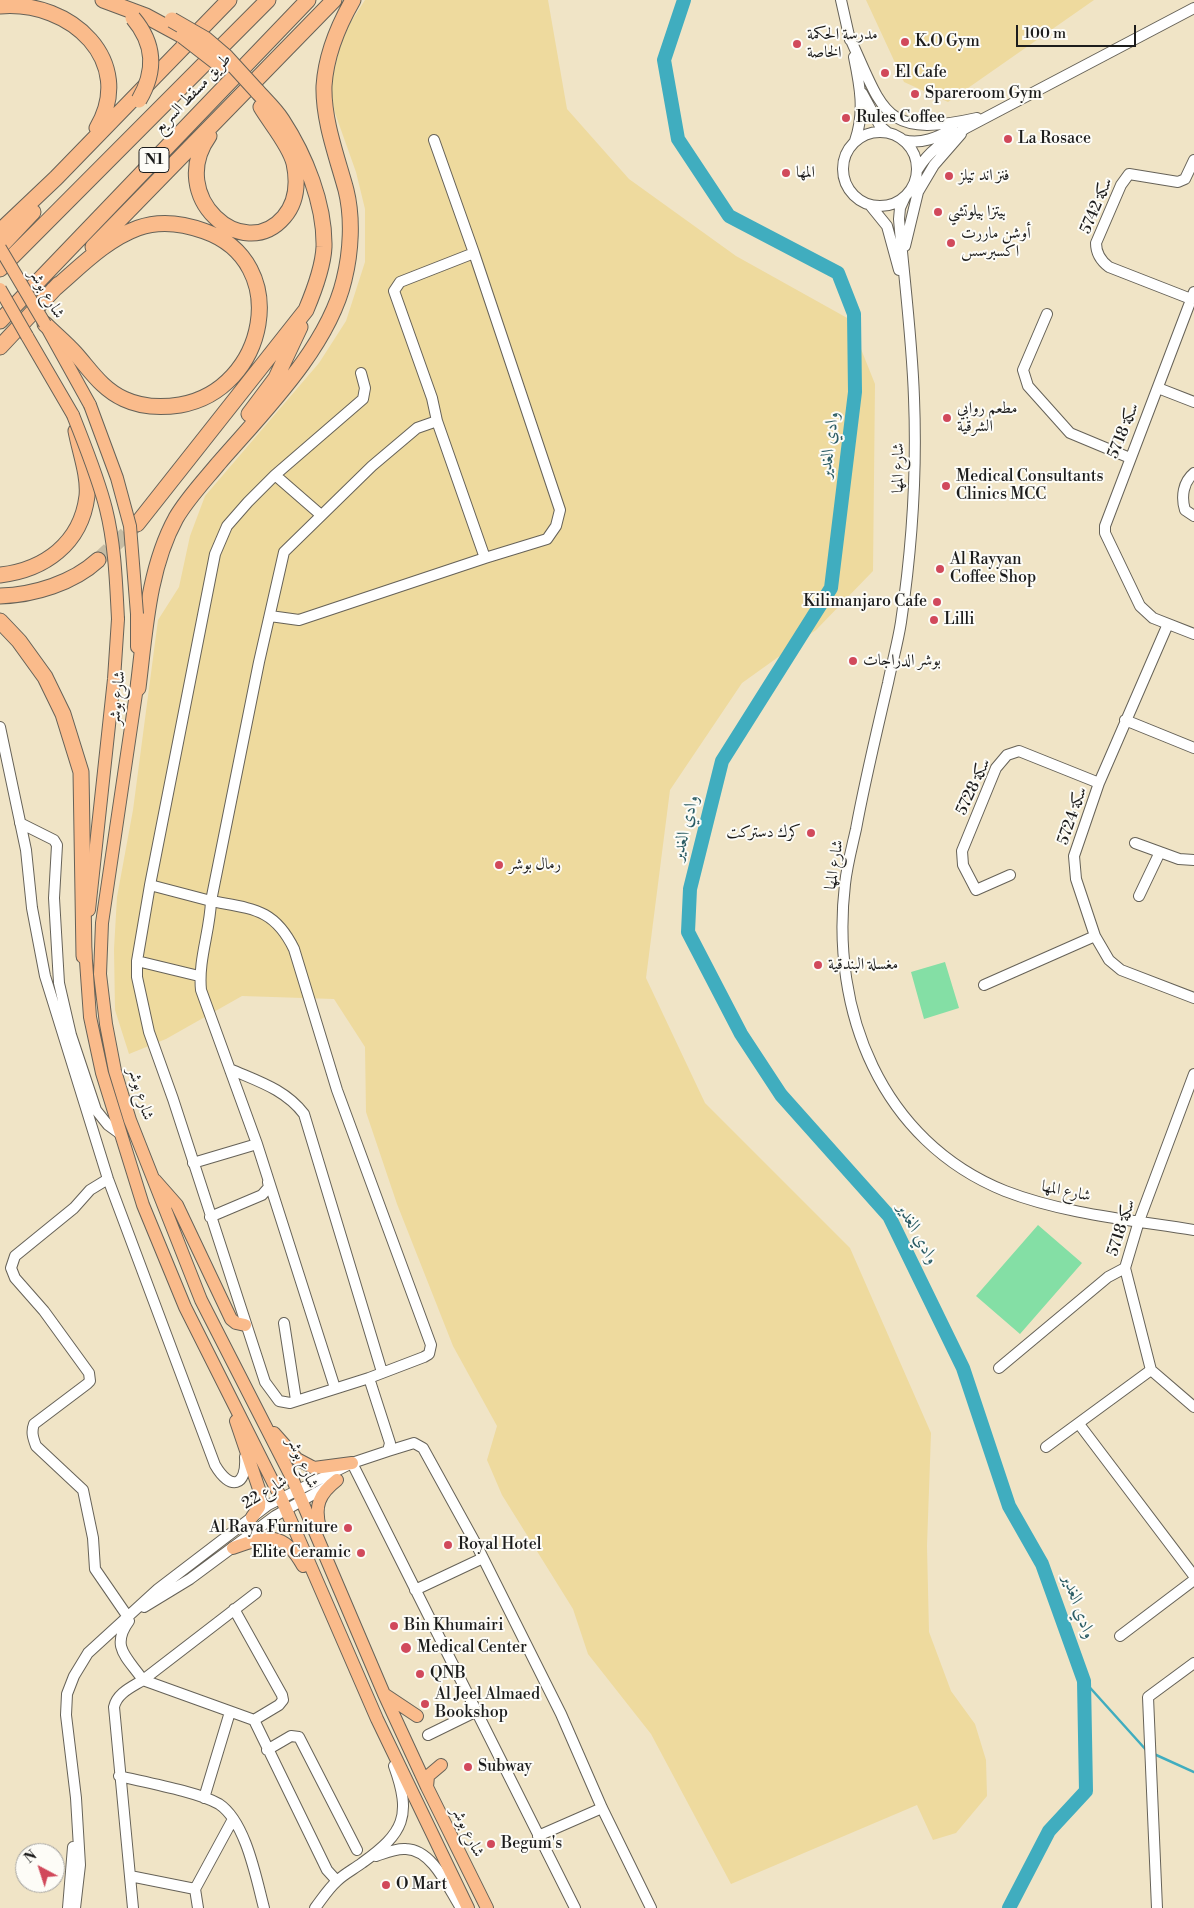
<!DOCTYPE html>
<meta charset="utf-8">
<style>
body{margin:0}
#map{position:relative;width:1194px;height:1908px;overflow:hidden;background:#f0e4c6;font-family:"Libre Bodoni",serif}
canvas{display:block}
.north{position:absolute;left:15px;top:1843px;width:50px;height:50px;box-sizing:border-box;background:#fdfcf7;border:1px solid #a3a29f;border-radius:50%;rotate:320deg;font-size:14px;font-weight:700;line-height:20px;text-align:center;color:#1c1c1c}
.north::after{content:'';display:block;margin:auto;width:18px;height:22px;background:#d1495b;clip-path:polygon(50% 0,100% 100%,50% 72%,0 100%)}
.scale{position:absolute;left:1016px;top:25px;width:120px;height:22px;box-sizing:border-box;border:2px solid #1c1c1c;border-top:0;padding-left:6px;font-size:15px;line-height:18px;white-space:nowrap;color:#1c1c1c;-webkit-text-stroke:4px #fdfcf7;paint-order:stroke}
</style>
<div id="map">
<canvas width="1194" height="1908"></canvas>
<div class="north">N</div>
<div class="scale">100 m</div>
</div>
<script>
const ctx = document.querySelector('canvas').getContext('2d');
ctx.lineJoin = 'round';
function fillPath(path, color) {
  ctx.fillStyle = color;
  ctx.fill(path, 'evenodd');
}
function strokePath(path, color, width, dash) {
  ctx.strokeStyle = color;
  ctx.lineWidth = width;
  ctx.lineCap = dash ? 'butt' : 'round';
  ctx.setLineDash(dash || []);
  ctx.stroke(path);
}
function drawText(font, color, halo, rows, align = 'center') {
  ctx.font = font + ' "Libre Bodoni",Amiri,serif';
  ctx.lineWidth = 4;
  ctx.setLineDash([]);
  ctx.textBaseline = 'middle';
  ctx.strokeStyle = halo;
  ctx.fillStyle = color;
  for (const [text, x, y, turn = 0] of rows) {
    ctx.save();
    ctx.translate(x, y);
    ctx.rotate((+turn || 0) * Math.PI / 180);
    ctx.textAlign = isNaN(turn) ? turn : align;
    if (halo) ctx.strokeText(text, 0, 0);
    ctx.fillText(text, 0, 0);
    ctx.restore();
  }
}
fillPath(new Path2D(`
 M945 962 959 1008 924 1019 911 972Z
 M1038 1225 1082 1263 1020 1334 976 1296Z`), '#84dfa5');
fillPath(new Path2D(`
 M365 0H548L567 109 629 179 736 256 849 319 875 384 873 571 816 630 742 683 670 790 646 978 705 1103 850 1248 931 1433 927 1546 929 1632 951 1691 975 1724 986 1760 987 1796 956 1833 933 1840 917 1805 731 1884 651 1734 588 1654 573 1609 502 1495 487 1460 497 1426 453 1346 397 1204 366 1112 365 1047 334 999 242 996 166 1039 129 1054 115 1010 114 949 117 897 133 810 158 620 179 587 190 536 205 496 319 363 346 321 365 262V209L356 172 335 113 330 91 339 49 349 25Z
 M866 0H1094L948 102 904 82Z`), '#eeda9e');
strokePath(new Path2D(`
 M1084 1681 1147 1751
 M1154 1754 1194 1772`), '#40adbf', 2.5);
strokePath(new Path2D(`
 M684 0 664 60 678 139 729 216 838 273 854 314 855 392 831 588 722 761 690 889 688 932 741 1034 781 1095 889 1216 963 1368 1009 1506 1042 1564 1084 1681 1086 1791 1049 1831 1009 1908`), '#40adbf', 14);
strokePath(new Path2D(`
 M98 560 137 524`), '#c6bca4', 15, [15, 8]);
const minor = new Path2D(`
 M841 0 850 40
 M849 36C884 112 883 139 977 118
 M854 57C860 86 865 112 855 141
 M862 93 880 126 887 132
 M843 169a37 37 0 1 1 74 0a37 37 0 1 1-74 0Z
 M903 140C921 145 938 137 953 129
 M918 169C930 149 947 140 966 128L1194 8
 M905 197 900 208 899 219C904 278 912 338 914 398 917 473 912 548 901 622 898 642 892 663 888 683 877 731 865 780 856 829 852 847 847 865 845 884 830 1011 881 1141 1005 1191 1064 1214 1132 1220 1194 1230
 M870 205 887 226 899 270
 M905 246 918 192 934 165 961 134
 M1194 292 1105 526V533L1140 606 1153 618 1194 634
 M1191 299 1109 267C1101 261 1096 254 1096 243L1121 185 1129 174 1178 182 1185 179 1194 160
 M1047 314 1023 370 1028 386 1070 433 1130 458
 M1158 388 1194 402
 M437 421 485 558 547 539 556 526 560 510 474 253
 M1194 473C1183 482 1181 497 1185 510L1194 516
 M275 475 321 515
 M270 616 299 620 485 558
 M1168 624 1099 783 1074 856 1076 879 1095 936 1109 960 1121 970 1194 998
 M1125 720 1194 748
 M0 727 26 850 32 908 45 976 108 1179 215 1465C230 1491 247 1487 245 1457
 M20 823 54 840 57 845 54 898 59 983 71 1035 96 1110 108 1125 119 1133
 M1135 843 1179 859 1194 860
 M1010 875 976 890 963 865 962 851 996 768 1007 755 1019 751 1099 783
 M150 885 211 901 259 662 284 552 372 466 417 428 437 421 432 398 394 291 400 282 474 253 434 140
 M1139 896 1160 852
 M137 961 199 976
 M984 985 1095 936
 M230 1069C257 1081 285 1089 304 1114L382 1372
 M1194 1074 1139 1221 1125 1268 1151 1370 1194 1407
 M193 1163 257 1144
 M108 1179 90 1190 74 1208 15 1256 11 1268 15 1278 44 1311 89 1373 90 1381 87 1384 34 1424C31 1432 33 1438 36 1446L83 1490 93 1538 95 1569 128 1617
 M210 1217 262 1195 269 1187 268 1182
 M284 1323 296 1400
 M999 1368 1108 1277 1125 1268
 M335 1388 257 1144 201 990C198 960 210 931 211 901 252 909 274 908 294 949L337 1090 431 1345 429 1354 424 1357 369 1378
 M1079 1424 1194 1576
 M1046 1447 1151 1370
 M388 1451 414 1443 423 1448 477 1546 561 1714 602 1808 651 1908
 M352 1463 575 1908
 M415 1590 483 1558
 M144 1607 190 1579 275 1516 328 1486
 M234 1609 282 1695 283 1700 279 1705 254 1720 143 1680 256 1593
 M129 1621C110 1647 127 1657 143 1680 132 1687 117 1693 114 1707L133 1908
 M1120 1636 1194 1580
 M254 1720 327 1870 337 1881
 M428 1735 477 1711
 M267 1750 291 1736 299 1737 357 1850
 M119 1776C144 1782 199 1792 219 1804 246 1822 256 1878 264 1908
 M204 1798 230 1712
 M538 1836 602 1808
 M376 1856C385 1853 396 1848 406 1849 433 1850 448 1888 461 1908
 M130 1876 195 1889 233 1819
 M195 1889 198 1908
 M68 1908 73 1847
 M75 1908 80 1865 76 1798 66 1715 67 1694 74 1676 88 1653 158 1589 268 1505 352 1463 388 1451 390 1443 369 1378 290 1403 279 1401 265 1382 173 1099 149 1032 137 977V961L150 885 215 554 227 526 248 502 275 475 363 399 365 388 361 373
 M315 1908C322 1899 328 1889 337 1881 344 1874 354 1869 362 1863 404 1833 412 1816 394 1766
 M1157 1908 1148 1697 1194 1663`);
const major = new Path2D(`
 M49 331 90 405
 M27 336 73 415
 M137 614V647
 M138 680 102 923 100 974 106 1024 115 1071 130 1120 201 1300 292 1478 384 1694 427 1787 487 1908
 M89 910 114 679 118 619
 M85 947 90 1017 102 1073 143 1205 185 1307 281 1498 377 1719 468 1908
 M155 1180 177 1205 231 1319 236 1323 245 1325
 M236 1421 260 1492 259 1507 252 1517
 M274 1433 297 1459 314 1468 352 1463
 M320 1528C314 1506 319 1494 337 1480
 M233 1548C268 1535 284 1531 303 1566
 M384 1694 417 1716
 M427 1787 428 1776 441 1765`);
const highway = new Path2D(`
 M103 0 146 16 183 36
 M0 6C72 0 136 62 97 128
 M209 136C166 196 243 265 284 217 297 202 298 182 294 163 289 144 271 124 261 107
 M0 231 56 178 229 0
 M0 247 33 212
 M93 247 334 0
 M0 269 268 0
 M0 321 308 0
 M45 324C55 334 66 343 75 353 91 371 102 389 124 399 141 407 161 408 180 405 267 390 293 262 204 231 182 223 160 220 138 228 105 240 79 268 53 290
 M0 347 59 284
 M249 414 276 378 300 327
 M137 524 306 310C314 291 323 268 324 247 325 204 305 155 282 120 275 109 265 100 257 91
 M0 575C44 570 81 544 87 496 89 476 80 452 76 431
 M0 596C34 595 73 583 98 560
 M0 621 19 641 45 677 63 714 81 772 84 956
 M138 688C145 632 148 569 176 518 187 499 204 481 218 464 262 413 328 348 344 280 351 252 353 218 346 190 337 157 323 120 324 86 326 55 338 26 353 0`);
strokePath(minor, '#666258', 12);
strokePath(major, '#666258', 14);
strokePath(highway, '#666258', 17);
strokePath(minor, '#fff', 10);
strokePath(major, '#fabb8b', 12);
strokePath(highway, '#fabb8b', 15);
const majorBridge = new Path2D(`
 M0 248 45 324
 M0 289 27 336
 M90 405 117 478 130 526 137 614
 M73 415C85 446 98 477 106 509 115 545 116 582 118 619`);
const highwayBridge = new Path2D(`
 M133 18C155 44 156 71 139 100
 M172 20 205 39 226 57 257 91
 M183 36 223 67`);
strokePath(majorBridge, '#666258', 14, []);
strokePath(highwayBridge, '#666258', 17, []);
strokePath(majorBridge, '#fabb8b', 12);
strokePath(highwayBridge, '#fabb8b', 15);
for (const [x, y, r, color] of [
 [905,42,5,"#d1495b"],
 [797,44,5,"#d1495b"],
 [885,73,5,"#d1495b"],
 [915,94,5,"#d1495b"],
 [846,118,5,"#d1495b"],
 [1008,139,5,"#d1495b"],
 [786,173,5,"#d1495b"],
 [949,176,5,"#d1495b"],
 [938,212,5,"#d1495b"],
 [951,243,5,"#d1495b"],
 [947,418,5,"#d1495b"],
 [946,486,5,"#d1495b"],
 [940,569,5,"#d1495b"],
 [937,602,5,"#d1495b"],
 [934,620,5,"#d1495b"],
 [853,661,5,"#d1495b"],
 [811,833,5,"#d1495b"],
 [499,865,5,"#d1495b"],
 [818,965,5,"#d1495b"],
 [348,1528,5,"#d1495b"],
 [448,1545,5,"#d1495b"],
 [361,1553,5,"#d1495b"],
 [394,1626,5,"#d1495b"],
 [406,1648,6,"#d1495b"],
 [420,1674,5,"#d1495b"],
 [425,1704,5,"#d1495b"],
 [468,1767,5,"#d1495b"],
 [491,1844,5,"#d1495b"],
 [386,1885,5,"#d1495b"]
]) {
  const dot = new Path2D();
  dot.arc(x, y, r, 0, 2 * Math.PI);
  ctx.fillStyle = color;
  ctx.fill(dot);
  strokePath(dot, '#fdfcf7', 2);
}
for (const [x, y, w] of [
 [154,160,30]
]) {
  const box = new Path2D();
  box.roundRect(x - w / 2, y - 12.5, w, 25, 4);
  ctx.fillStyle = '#fdfcf7';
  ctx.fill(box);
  strokePath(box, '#1c1c1c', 1);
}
drawText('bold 15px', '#1c1c1c', null, [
 ["N1",154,160]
]);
drawText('16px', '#1c1c1c', '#fdfcf7', [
 ["مدرسة الحكمة",807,35],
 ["الخاصة",807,53],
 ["K.O Gym",915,42],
 ["El Cafe",895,73],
 ["Spareroom Gym",925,94],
 ["Rules Coffee",856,118],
 ["La Rosace",1018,139],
 ["المها",796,173],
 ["فنز اند تيلز",959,176],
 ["بيتزا بيلوتشي",948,212],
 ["أوشن ماررت",961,234],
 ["اكسبرسس",961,252],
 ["مطعم روابي",957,409],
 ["الشرقية",957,427],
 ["Medical Consultants",956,477],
 ["Clinics MCC",956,495],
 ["Al Rayyan",950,560],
 ["Coffee Shop",950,578],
 ["Kilimanjaro Cafe",927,602,"right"],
 ["Lilli",944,620],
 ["بوشر الدراجات",863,661],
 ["كرك دستركت",801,833,"right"],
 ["رمال بوشر",509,865],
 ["مغسلة البندقية",828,965],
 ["Al Raya Furniture",338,1528,"right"],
 ["Royal Hotel",458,1545],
 ["Elite Ceramic",351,1553,"right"],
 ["Bin Khumairi",404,1626],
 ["Medical Center",417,1648],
 ["QNB",430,1674],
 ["Al Jeel Almaed",435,1695],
 ["Bookshop",435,1713],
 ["Subway",478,1767],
 ["Begum's",501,1844],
 ["O Mart",396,1885]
], 'left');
drawText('16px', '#1c1c1c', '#fdfcf7', [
 ["طريق مسقط السريع",193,94,-46],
 ["سكة 5742",1097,206,-67],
 ["شارع بوشر",46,294,60],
 ["سكة 5718",1124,431,-68],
 ["شارع المها",899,468,-89],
 ["شارع بوشر",118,698,-84],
 ["سكة 5728",974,787,-65],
 ["سكة 5724",1073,816,-71],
 ["شارع المها",835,865,-81],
 ["شارع بوشر",140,1094,73],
 ["شارع المها",1066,1192,12],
 ["سكة 5718",1122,1228,-72],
 ["شارع بوشر",302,1463,66],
 ["شارع 22",265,1493,-31],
 ["شارع بوشر",467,1832,64]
]);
drawText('italic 18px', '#2c5d65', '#fdfcf7', [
 ["وادي الغدير",830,445,-83],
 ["وادي الغدير",686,828,-76],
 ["وادي الغدير",917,1234,61],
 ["وادي الغدير",1078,1607,70]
]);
</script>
